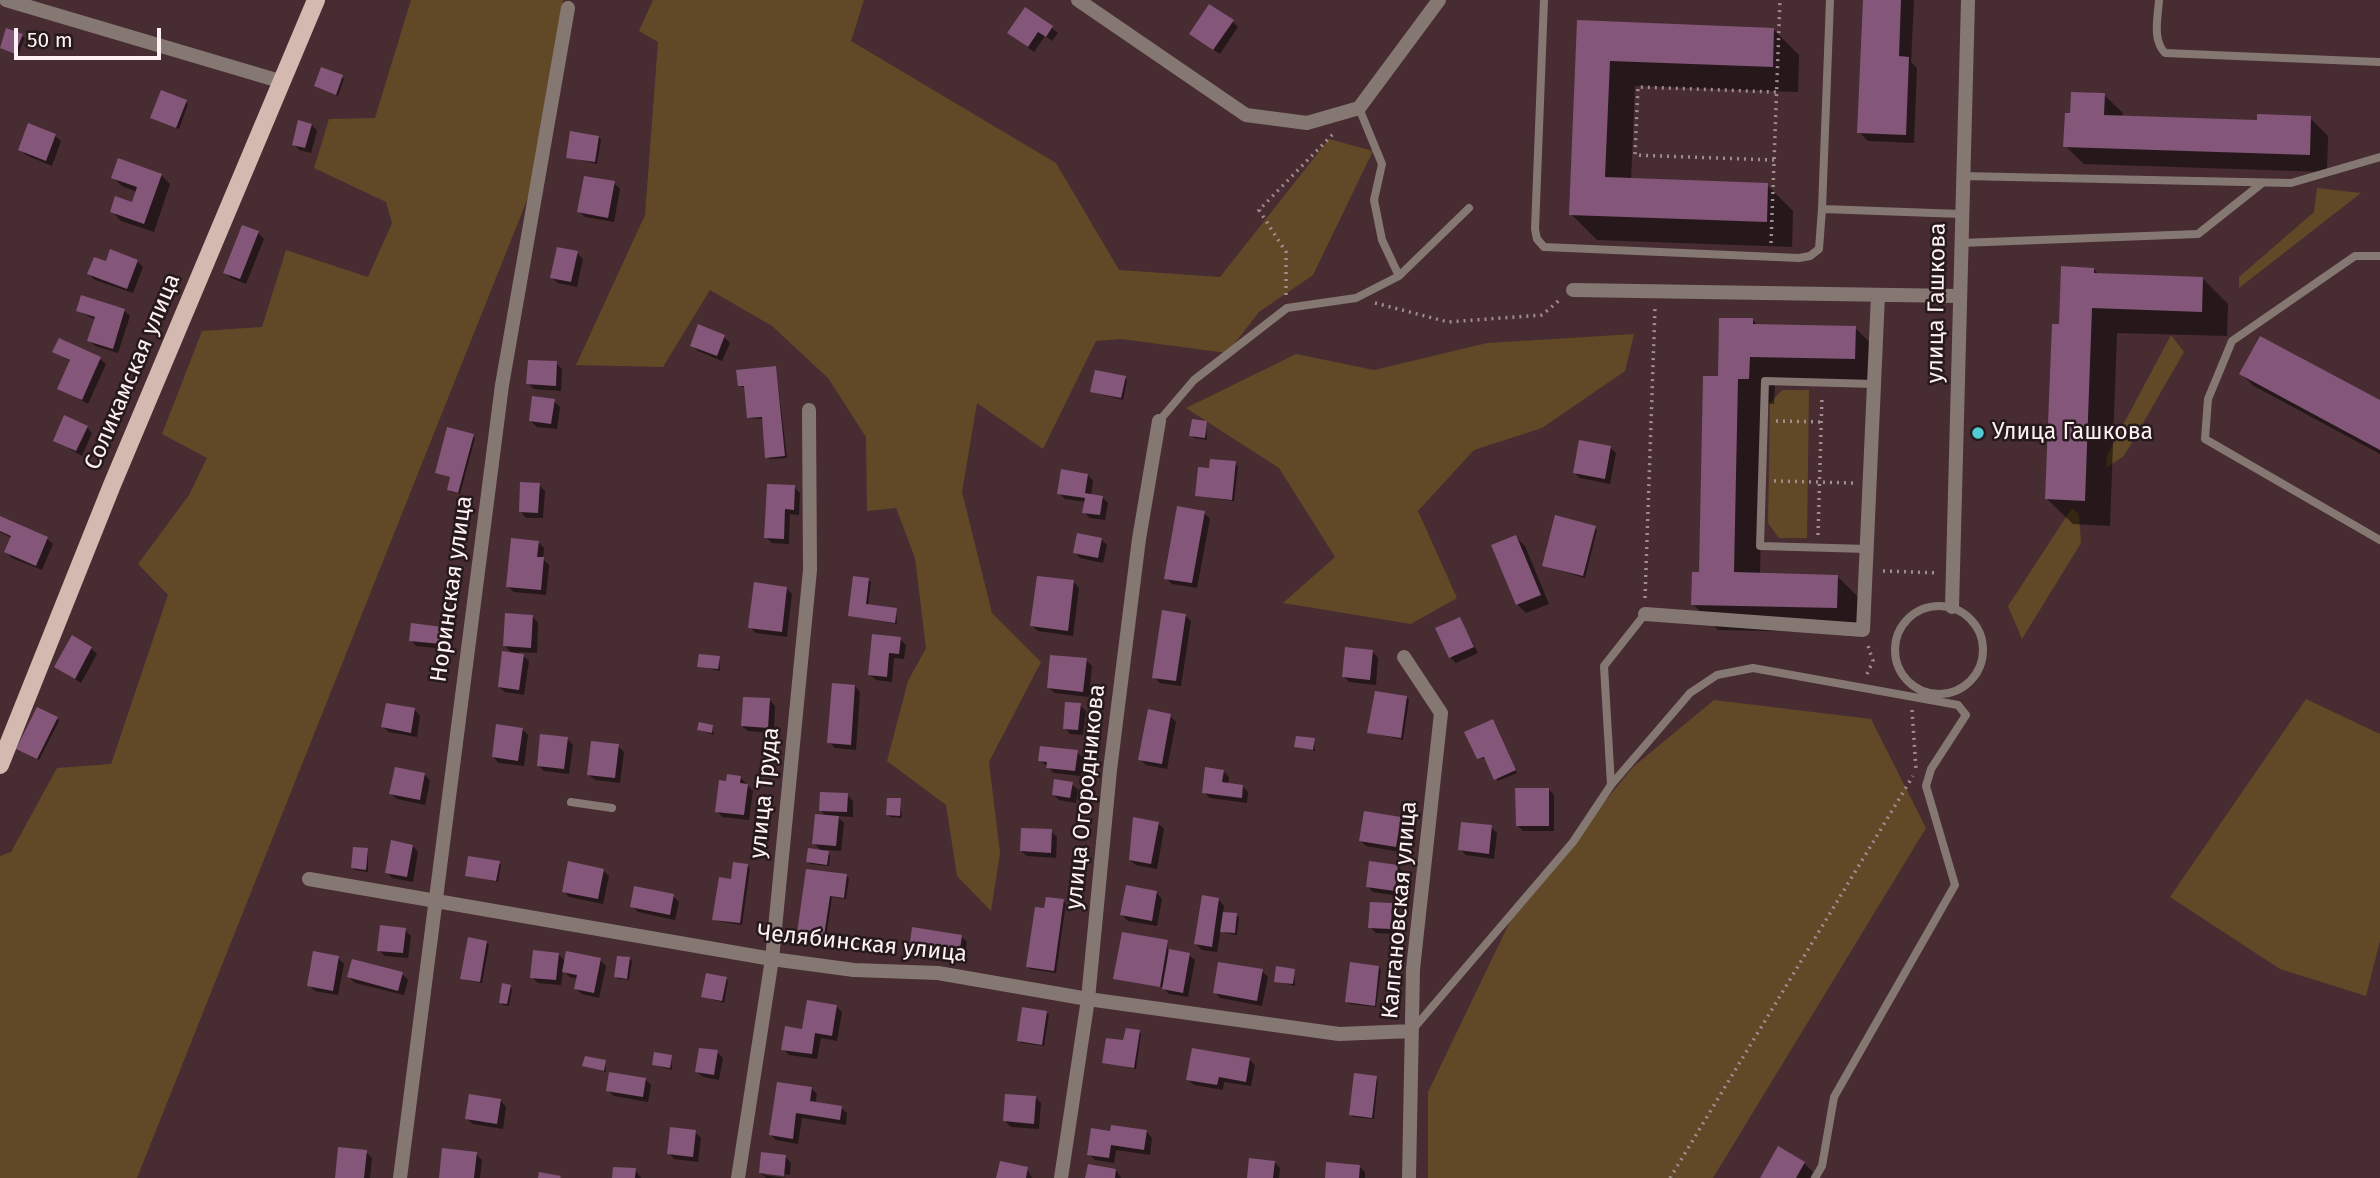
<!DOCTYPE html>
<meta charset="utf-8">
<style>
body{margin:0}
#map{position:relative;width:2380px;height:1178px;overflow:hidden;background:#472c31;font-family:"Fira Sans",sans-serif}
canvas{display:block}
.scale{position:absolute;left:14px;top:28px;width:147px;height:32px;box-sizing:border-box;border:4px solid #fff1f3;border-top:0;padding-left:9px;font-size:21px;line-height:24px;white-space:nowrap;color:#fff1f3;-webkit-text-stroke:5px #25191b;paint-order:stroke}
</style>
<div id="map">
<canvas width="2380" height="1178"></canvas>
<div class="scale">50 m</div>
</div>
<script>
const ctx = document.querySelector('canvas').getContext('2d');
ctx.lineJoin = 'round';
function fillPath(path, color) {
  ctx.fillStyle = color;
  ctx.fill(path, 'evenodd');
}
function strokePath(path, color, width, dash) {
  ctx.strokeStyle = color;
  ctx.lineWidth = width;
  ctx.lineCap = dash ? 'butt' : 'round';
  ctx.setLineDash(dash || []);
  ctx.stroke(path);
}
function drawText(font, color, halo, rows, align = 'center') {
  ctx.font = font + ' "Fira Sans",sans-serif';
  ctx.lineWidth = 5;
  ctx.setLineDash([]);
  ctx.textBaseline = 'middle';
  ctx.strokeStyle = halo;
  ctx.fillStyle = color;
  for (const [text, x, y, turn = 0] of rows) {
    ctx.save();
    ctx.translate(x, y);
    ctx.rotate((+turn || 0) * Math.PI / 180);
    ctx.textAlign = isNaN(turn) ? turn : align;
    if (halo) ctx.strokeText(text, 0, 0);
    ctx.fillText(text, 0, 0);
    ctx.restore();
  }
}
fillPath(new Path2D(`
 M411 0H563L539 170 137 1178H0V856L11 852 57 768 111 764 168 595 138 564 189 495 207 458 162 434 202 331 262 327 286 250 368 277 392 223 386 202 314 168 329 119 375 118Z
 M653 0H864L851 41 1056 163 1119 270 1220 277 1329 139 1373 151 1313 275 1259 312 1227 353 1121 339 1096 341 1043 449 977 403 962 492 992 613 1041 662 989 762 1000 853 991 911 957 876 946 805 887 761 908 681 926 648 915 558 896 508 867 511 866 437 828 378 772 326 710 290 663 367 576 365 645 215 658 42 639 31Z
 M2317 188 2361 193 2239 288V277L2314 212Z
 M1634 334 1625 371 1542 428 1474 450 1418 511 1457 598 1411 624 1283 603 1335 557 1279 468 1186 408 1296 354 1374 370 1487 343Z
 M2171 335 2184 352 2124 456 2106 468 2107 455Z
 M1782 390H1809L1807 538H1779L1768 523 1770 403Z
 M2072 508 2079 514 2081 543 2022 639 2008 606Z
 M2306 699 2380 734V941L2366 996 2280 969 2170 897Z
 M1714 700 1871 719 1926 828 1713 1178H1428V1092L1515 911 1633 767Z`), '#614927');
fillPath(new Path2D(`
 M1865 0H1914L1911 62 1917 68 1914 143 1868 141 1859 132Z
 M1233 22 1238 27 1220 54 1197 39Z
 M1578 22 1773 29 1799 55 1798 92 1635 86 1631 180 1767 185 1793 211 1792 247 1597 240 1571 214Z
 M1052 28 1058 33 1052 41 1045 36 1034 52 1015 38Z
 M22 36 25 38 18 55 3 49Z
 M342 77 344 79 338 96 316 86Z
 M2104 95 2123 113 2122 117 2259 122 2310 118 2328 136 2327 172 2084 164 2065 146 2072 115Z
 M186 102 188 104 179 129 155 120Z
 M312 125 317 131 311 153 299 150 294 144Z
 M29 126 55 136 61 141 52 166 26 155 20 150Z
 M599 137 601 140 597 164 568 157Z
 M161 175 170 184 154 232 121 221 112 211 133 204 137 192 122 186 113 177Z
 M614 183 620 189 614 222 585 217 579 211Z
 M258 233 264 239 246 284 231 278 225 272Z
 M577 253 583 259 577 287 558 283 552 278Z
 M137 261 143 267 133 293 95 280 89 274 107 264Z
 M2094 269 2099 275 2202 278 2228 304 2227 336 2117 333 2110 526 2073 524 2047 499 2061 326Z
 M82 297 125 311 130 316 118 353 95 346 89 340 96 320 78 311Z
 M1753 320 1758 326 1855 328 1881 353 1880 384 1775 382 1774 404 1763 403 1760 575 1837 576 1863 602 1862 633 1718 630 1693 604 1700 574 1720 378Z
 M724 337 730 343 722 361 698 351 692 345Z
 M59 340 100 359 106 364 88 404 60 388 71 362 54 351Z
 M556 363 562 369 561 391 534 389 528 383Z
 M776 368 787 458 769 459 764 419 749 418 746 388 740 386Z
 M2241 374 2380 402V454L2254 386Z
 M1125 378 1127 380 1123 400 1092 392Z
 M554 401 560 407 557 429 537 427 531 421Z
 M1206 423 1207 440 1194 438 1191 435Z
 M87 427 92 433 82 456 55 440Z
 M473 436 475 438 460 494 451 492 449 490 452 478 437 473Z
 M1610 447 1616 453 1610 484 1580 478 1575 473Z
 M1235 463 1238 466 1234 501 1197 496 1210 470Z
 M1088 475 1093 481 1091 496 1102 497 1108 503 1105 520 1090 518 1084 512 1086 502 1065 499 1059 493Z
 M539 485 545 491 543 518H526L521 512Z
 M794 487 800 493 799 515 790 514 789 544 772 543 766 537Z
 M1204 513 1210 519 1197 588 1172 584 1166 578Z
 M0 521 47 539 53 544 42 570 12 558 6 552 12 538 0 532Z
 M1595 527 1597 530 1585 578 1544 566Z
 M1516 537 1525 546 1549 604 1526 613 1517 604Z
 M1101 539 1107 545 1103 563 1080 558 1075 552Z
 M538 542 544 548 543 559 549 565 546 595 514 592 508 587Z
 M868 580 871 582 868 606 896 610 897 624 850 616Z
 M1074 582 1079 588 1073 636 1038 631 1032 626Z
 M787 589 792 594 787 637 756 633 750 627Z
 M1185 615 1191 621 1181 686 1160 683 1154 677Z
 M533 617 538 623 537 653 519 652 529 661 524 695 505 692 499 687 513 654 505 646Z
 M1460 619 1478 653 1456 663 1450 657Z
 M442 628 448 634 446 649 416 646 411 640Z
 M900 639 906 645 904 659 894 658 892 682 876 680 870 675Z
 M91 648 97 654 81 683 56 667Z
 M1373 652 1378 658 1376 685 1349 682 1343 676Z
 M719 658 720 671 699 666Z
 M1086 660 1092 666 1089 697 1055 693 1049 688Z
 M855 686 860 692 856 750 835 748 829 742Z
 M1407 698 1409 700 1403 740 1369 732Z
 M770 700 775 706 774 733 748 731 742 726Z
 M1080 705 1086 711 1083 735 1070 734 1065 728Z
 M415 710 420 716 417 737 389 732 383 727Z
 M1170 716 1176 722 1167 769 1146 765 1140 759Z
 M57 718 59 721 39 760 21 751Z
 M1495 723 1517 773 1498 781 1486 759 1479 758Z
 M712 726 714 735 699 730Z
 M522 729 528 735 524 766 499 763 493 757Z
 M567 739 573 745 569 774 544 771 539 766Z
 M1314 740 1315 751 1296 747Z
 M618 746 624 752 620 783 595 780 589 775Z
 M1077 752 1083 758 1081 776 1054 773 1040 760Z
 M1223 771 1229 777 1228 784 1242 786 1248 792 1247 803 1210 798 1204 792Z
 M425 775 430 781 425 805 397 799 391 794Z
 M740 777 753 791 749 820 722 817 717 811 727 783Z
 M1072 784 1078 790 1076 803 1059 800 1053 794Z
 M1548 789 1554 795V831H1523L1518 826Z
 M847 795 853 801V817L837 816 844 823 841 851 825 850 830 855 829 866 810 864 808 861 822 852 814 843 827 817 820 810Z
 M900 800 902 818 891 817 888 815Z
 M1400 819 1406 825 1401 852 1366 846 1360 840Z
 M1158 823 1164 829 1157 869 1136 865 1130 860Z
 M1491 827 1497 833 1494 859 1466 855 1460 849Z
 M1051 831 1057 837 1056 858 1027 856 1021 851Z
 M413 846 418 852 413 882 392 878 387 872Z
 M368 850V872L355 870 352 868Z
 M499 863 501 865 498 882 467 875Z
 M747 866 750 868 742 925 717 921 714 919 733 881Z
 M1398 866 1403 872 1400 896 1373 892 1367 886Z
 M603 870 609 876 603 904 569 897 564 891Z
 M847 876 849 879 846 899 832 897 826 938 802 935 799 932Z
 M1157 893 1162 899 1157 926 1128 921 1122 915Z
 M673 896 679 902 675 920 638 912 632 906Z
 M1219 900 1224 906 1223 913 1239 917 1237 935 1225 933 1221 929 1217 952 1202 950 1196 944Z
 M1063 901 1066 903 1056 973 1030 969 1028 967 1046 910Z
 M1391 905 1397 911 1396 934 1376 933 1370 927Z
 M405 930 411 936 408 958 385 956 379 950Z
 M962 937 967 942 964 962 916 955 911 949Z
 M486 942 489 945 482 983 465 980 462 978Z
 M1167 942 1168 951 1189 955 1195 960 1188 997 1169 994 1162 987 1115 978Z
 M558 954 566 962 600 960 606 966 599 998 582 994 576 989 578 979 570 977 563 970 561 985 538 983 532 977Z
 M338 958 344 964 338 995 315 991 309 985Z
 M629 959 632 961 629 980 618 979 616 976Z
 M1379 967 1381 970 1376 1007 1349 1004 1347 1001Z
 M1294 970 1295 986 1276 981Z
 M1262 971 1268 977 1262 1006 1220 998 1215 992Z
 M402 974 408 980 404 995 355 983 349 977Z
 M726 978 728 981 724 1003 702 996Z
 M510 986 512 989 509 1006 503 1005 501 1002Z
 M836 1006 842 1012 837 1041 821 1038 817 1059 789 1055 783 1049Z
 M1047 1013 1049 1015 1044 1046 1021 1043 1019 1040Z
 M1139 1031 1141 1034 1136 1069 1104 1062Z
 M717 1052 723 1058 719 1080 703 1077 697 1072Z
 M671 1057 672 1070 654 1065Z
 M1249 1059 1255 1065 1251 1086 1224 1082 1223 1090 1194 1085 1188 1080Z
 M605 1062 606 1072 584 1066Z
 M1376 1078 1378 1080 1374 1119 1353 1117 1351 1114Z
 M645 1079 651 1085 648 1102 614 1096 608 1090Z
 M811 1088 817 1094 815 1104 841 1108 847 1113 846 1125 802 1118 798 1144 776 1140 770 1134Z
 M1035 1097 1041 1103 1039 1129 1011 1127 1005 1121Z
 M501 1101 506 1107 503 1129 473 1124 467 1119Z
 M695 1132 701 1138 698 1162 674 1159 669 1153Z
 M1147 1132 1152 1138 1150 1155 1116 1150 1114 1163 1095 1160 1089 1154 1112 1133Z
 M366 1152 372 1158 370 1178H337Z
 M476 1154 482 1160 480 1178H440Z
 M786 1157 791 1163 790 1175 764 1172V1175L787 1178H766L760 1172Z
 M1274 1162 1280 1168 1279 1178H1249Z
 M1804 1163 1813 1172 1810 1178H1762Z
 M1359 1166 1365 1172V1178H1327Z
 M1027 1169 1032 1178H998Z
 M635 1170 641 1178H614Z
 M1116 1170 1121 1178H1087Z`), '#0007');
fillPath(new Path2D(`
 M1863 0H1901L1899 56 1909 57 1906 135 1857 133Z
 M1209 4 1234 20 1213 50 1189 34Z
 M1025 7 1053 26 1046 37 1038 32 1028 47 1007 33Z
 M1577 20 1774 28 1773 67 1610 61 1605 177 1768 183 1767 222 1569 215Z
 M6 28 23 34 15 54 0 48Z
 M321 67 343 75 336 95 314 86Z
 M161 90 187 100 176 128 150 118Z
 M2071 92 2105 93 2104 115 2257 120V114L2311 116 2310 155 2063 147 2065 113H2070Z
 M298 120 312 124 305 148 292 145Z
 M28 123 56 134 46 161 18 150Z
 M570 131 599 136 595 162 566 158Z
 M118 158 162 174 144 224 110 212 115 196 132 202 137 187 111 178Z
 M584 176 615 181 608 218 577 212Z
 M242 225 259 231 240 279 223 273Z
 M557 247 578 251 571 282 550 278Z
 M110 249 138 260 127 289 87 274 94 257 106 261Z
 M2061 266 2094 268V273L2203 277 2202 312 2092 308 2085 501 2045 499 2052 324H2059Z
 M81 295 125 309 113 349 87 341 95 317 76 311Z
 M1719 318H1753V324L1856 326 1855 359 1750 357 1749 379H1738L1734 572 1838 575 1837 608 1691 605 1692 572H1699L1703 376H1718Z
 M698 324 725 335 717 356 690 346Z
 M2260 336 2380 400V450L2239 374Z
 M59 338 101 357 82 400 57 389 70 360 52 352Z
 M528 360 557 361 556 386 526 384Z
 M776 366 785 456 765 458 762 417 747 418 744 386H738L736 370Z
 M1095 370 1126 376 1121 398 1090 392Z
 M532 396 555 399 551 424 529 421Z
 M64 415 88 426 76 451 53 441Z
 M1192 419 1207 421 1205 438 1189 436Z
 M447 427 474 434 458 493 447 490 450 477 435 473Z
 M1579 440 1611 446 1605 479 1573 473Z
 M1210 459 1236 461 1232 500 1195 496 1198 467 1209 468Z
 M1061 469 1088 474 1085 493 1103 496 1100 515 1082 513 1085 498 1057 494Z
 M520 482 540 483 538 513 519 512Z
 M767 484 795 485 794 510 785 509 784 539 764 538Z
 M1177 506 1205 511 1192 583 1164 579Z
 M1555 515 1596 526 1583 576 1542 566Z
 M0 516 48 537 36 566 4 552 11 536 0 531Z
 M1077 533 1102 538 1098 558 1073 553Z
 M1516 535 1541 595 1516 605 1491 545Z
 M511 538 539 541 537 557H544L541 590 506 587Z
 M853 576 869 578 866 604 897 608 895 623 848 616Z
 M1037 576 1074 580 1068 631 1030 626Z
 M754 582 787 587 782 632 748 628Z
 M1162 610 1186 614 1176 681 1152 678Z
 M505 613 533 615 531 648 503 646Z
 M1460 617 1474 647 1449 658 1435 628Z
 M411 623 443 627 441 644 409 641Z
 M872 634 901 637 899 654 889 653 887 677 868 675Z
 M72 635 92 647 75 679 54 667Z
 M1345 647 1373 650 1370 680 1342 677Z
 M502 651 524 654 519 690 498 687Z
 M699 654 720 656 718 669 697 667Z
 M1050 655 1087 658 1083 692 1047 688Z
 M832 683 855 685 851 745 827 743Z
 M1375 691 1407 696 1401 738 1367 733Z
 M743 697 770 698 768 728 741 726Z
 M1065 702 1081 703 1078 730 1063 729Z
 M386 703 415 708 411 733 381 727Z
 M37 707 58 717 37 759 16 749Z
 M1148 709 1171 714 1162 764 1138 760Z
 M1493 719 1516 770 1494 780 1484 757 1477 759 1464 732Z
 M699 722 713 725 712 733 697 730Z
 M496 724 523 728 518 761 492 757Z
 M540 734 568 737 564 769 537 766Z
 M1296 736 1315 738 1313 750 1294 747Z
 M591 741 619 744 615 778 587 775Z
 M1040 746 1078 750 1075 771 1046 768 1047 762 1038 761Z
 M395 767 425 773 420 800 389 794Z
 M1205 767 1224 770 1222 782 1243 785 1242 798 1202 793Z
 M727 774 741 776 740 783 748 784 744 815 715 812 719 780 726 781Z
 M1054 779 1073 782 1070 798 1052 795Z
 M1515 788H1549V826H1516Z
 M820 792 848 793 847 812 819 811Z
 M887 798H901L900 816 886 815Z
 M1364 811 1401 817 1396 847 1359 841Z
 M815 814 839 816 836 846 812 844Z
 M1133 817 1159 822 1151 864 1129 860Z
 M1461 822 1492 825 1489 854 1458 850Z
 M1021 828 1052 829 1051 853 1020 851Z
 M391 840 413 845 407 877 385 873Z
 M353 847 368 848 366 870 351 868Z
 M808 848 829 851 827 865 806 862Z
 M468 856 500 861 496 881 465 876Z
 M568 861 604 869 598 899 562 892Z
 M1369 861 1398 865 1395 891 1366 887Z
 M733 862 748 864 740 923 712 920 719 877 731 879Z
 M806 869 847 874 844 898 830 896 824 936 797 933Z
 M1126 885 1157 891 1152 921 1120 915Z
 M634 886 674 894 670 915 630 907Z
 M1202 895 1219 898 1212 947 1194 944Z
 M1046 897 1064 899 1054 971 1026 967 1035 907 1044 908Z
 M1370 902 1392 903 1391 929 1368 928Z
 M1223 912 1237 913 1235 933 1220 932Z
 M380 925 406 928 403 953 377 951Z
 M912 927 962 935 959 957 909 950Z
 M1122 932 1168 940 1160 987 1113 979Z
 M468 937 487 941 480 982 460 979Z
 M1169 949 1190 953 1183 993 1162 989Z
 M533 950 559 953 556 980 530 978Z
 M313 951 339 956 333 991 307 986Z
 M566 951 601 958 594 993 574 989 577 975 562 972Z
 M617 956 630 957 627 979 614 977Z
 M352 959 403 972 398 991 347 977Z
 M1218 962 1263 969 1257 1001 1213 993Z
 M1350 962 1379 966 1375 1006 1345 1002Z
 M1276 966 1295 969 1293 984 1274 982Z
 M706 973 727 977 722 1001 701 997Z
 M502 983 511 985 507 1004 499 1003Z
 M807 1000 837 1005 832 1036 815 1033 812 1054 781 1050 785 1026 802 1029Z
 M1022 1007 1047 1011 1042 1045 1017 1041Z
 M1126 1028 1140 1030 1134 1068 1102 1063 1106 1038 1123 1040Z
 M699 1048 718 1050 714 1075 695 1072Z
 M1192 1048 1250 1058 1246 1082 1219 1077 1217 1085 1186 1080Z
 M654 1052 672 1055 670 1068 652 1065Z
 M585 1056 606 1060 604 1071 582 1066Z
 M609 1072 646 1078 643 1097 606 1091Z
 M1354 1073 1377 1076 1372 1118 1349 1115Z
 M777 1082 812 1087 810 1101 842 1106 840 1120 796 1113 793 1139 769 1135Z
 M469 1094 501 1099 497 1124 465 1119Z
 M1005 1094 1036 1096 1034 1124 1003 1121Z
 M1111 1125 1147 1130 1144 1150 1111 1145 1109 1158 1087 1155 1091 1128 1110 1131Z
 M670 1127 696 1130 693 1157 667 1154Z
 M1778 1146 1805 1162 1796 1178H1760Z
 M338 1147 367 1150 364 1178H335Z
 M442 1148 477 1152 474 1178H439Z
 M761 1152 786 1155 784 1176 759 1173Z
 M1249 1158 1275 1161 1273 1178H1247Z
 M1000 1161 1028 1167 1026 1178H996Z
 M1326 1162 1360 1165 1359 1178H1325Z
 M1088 1164 1116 1169 1115 1178H1085Z
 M613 1167 636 1168 635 1178H612Z
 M539 1172 561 1176 560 1178H538Z`), '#83567a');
strokePath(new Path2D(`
 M1774 160 1635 155 1638 87 1777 92
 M1771 243 1780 0
 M1286 295V252L1259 210 1333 134
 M1375 303 1448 322 1542 315 1562 298
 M1776 421 1821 422
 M1774 481 1854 483
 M1818 535 1822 396
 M1883 571 1938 573
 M1645 598 1655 308
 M1867 674 1873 661 1868 646
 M1912 710 1916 769
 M1670 1178 1913 776`), '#a18d90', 3.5, [2, 5]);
strokePath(new Path2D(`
 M1544 0 1535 229 1537 239 1544 247 1799 258 1810 256 1819 249 1822 209
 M1830 0 1822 209 1961 214
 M2159 0C2158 17 2152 40 2165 53L2380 62
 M1359 108 1382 164 1374 200 1382 240 1399 276
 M1962 176 2291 183 2380 157
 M1960 243 2198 234 2261 184
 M2380 256H2355L2232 341 2208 399 2205 439 2380 540
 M1159 421 1194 380 1287 308 1356 298 1399 276 1469 208
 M1867 549 1760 546 1765 381 1874 384
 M1895 650a44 44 0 1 1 88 0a44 44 0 1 1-88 0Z
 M1611 785 1604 666 1645 614
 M571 802 612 808
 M1414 1028 1573 842 1611 785 1690 693 1717 675 1753 668 1958 705 1966 715 1931 769 1926 786 1955 885 1834 1097 1822 1166 1815 1178`), '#857873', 8);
strokePath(new Path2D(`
 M6 0 283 82
 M1078 0 1246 115 1307 123 1359 108 1439 0
 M1573 290 1958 296
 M1952 607 1968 0
 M1645 614 1863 630 1878 295
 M1404 657 1441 713 1413 969 1409 1178
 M309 879 772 959 854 970 938 973 1088 999 1339 1034 1412 1031
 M400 1178 502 385 568 8
 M738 1178 772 959 810 570 809 410
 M1061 1178 1088 999 1110 770 1139 539 1159 421`), '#857873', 14);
strokePath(new Path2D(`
 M0 765 112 485 316 0`), '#d4b9b0', 18);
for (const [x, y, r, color] of [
 [1978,433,7,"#51ccd4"]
]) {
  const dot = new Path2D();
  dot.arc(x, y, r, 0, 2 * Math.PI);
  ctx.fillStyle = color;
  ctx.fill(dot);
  strokePath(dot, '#25191b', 2.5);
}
drawText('23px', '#fff1f3', '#25191b', [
 ["улица Гашкова",1937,303,-89],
 ["Соликамская улица",133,372,-67],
 ["Норинская улица",452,589,-82],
 ["улица Труда",765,793,-84],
 ["улица Огородникова",1086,797,-84],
 ["Калгановская улица",1400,910,-85],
 ["Челябинская улица",862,944,6]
]);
drawText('23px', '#fff1f3', '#25191b', [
 ["Улица Гашкова",1992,433]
], 'left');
</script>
